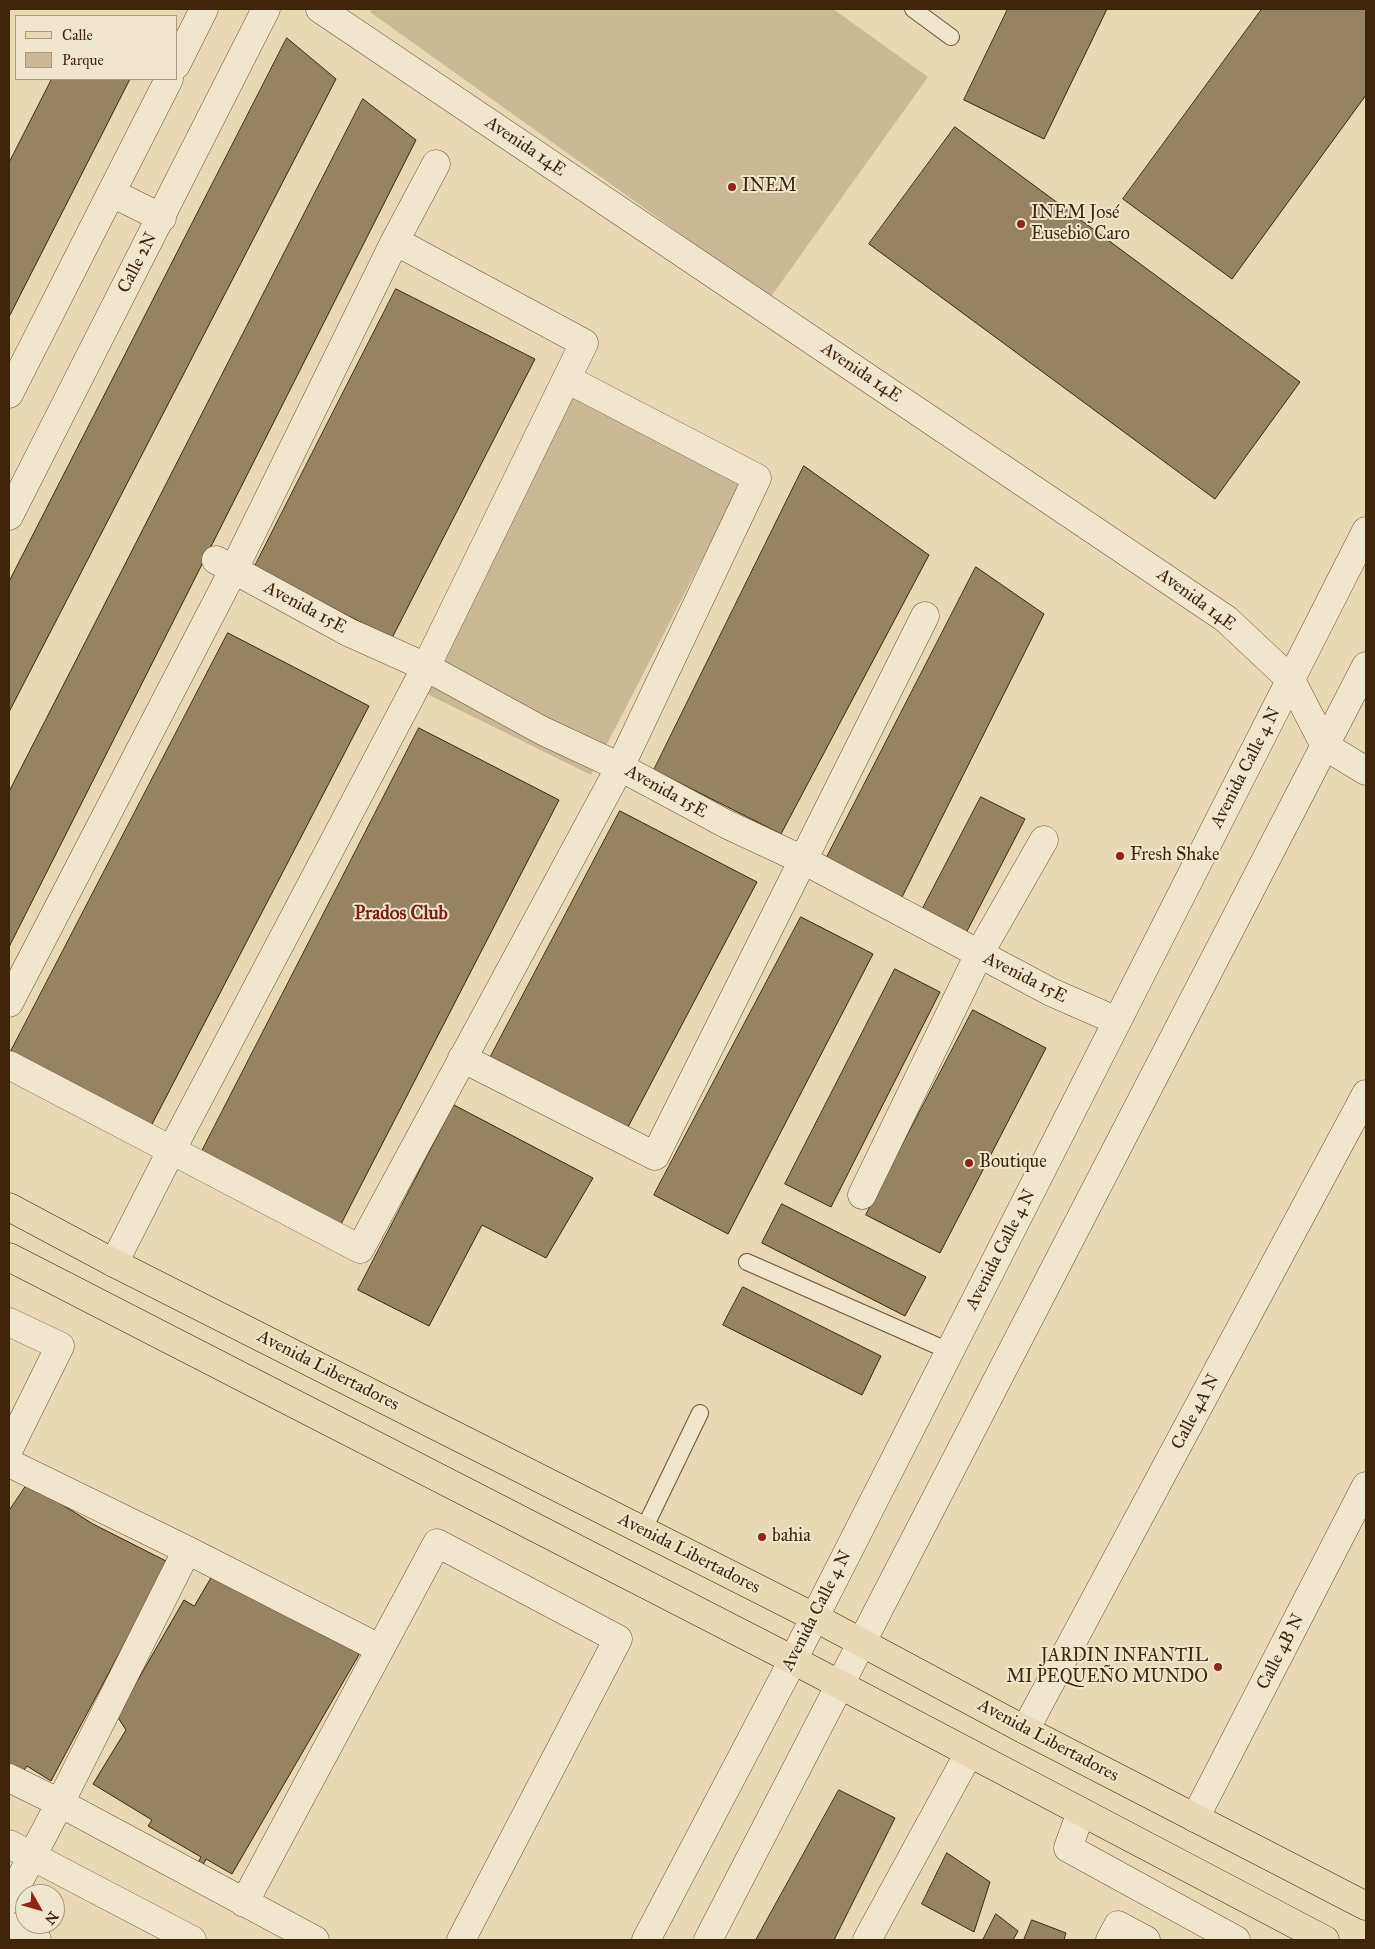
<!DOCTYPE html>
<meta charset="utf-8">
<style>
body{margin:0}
#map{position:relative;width:1375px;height:1949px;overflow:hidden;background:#e8d8b3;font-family:"IM FELL Great Primer",serif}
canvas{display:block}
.frame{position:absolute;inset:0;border:10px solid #402409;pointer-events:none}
.legend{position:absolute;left:15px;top:15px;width:162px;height:65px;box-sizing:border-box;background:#f0e6ce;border:1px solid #aa987f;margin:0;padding:6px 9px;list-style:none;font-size:15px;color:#402409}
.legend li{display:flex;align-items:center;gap:10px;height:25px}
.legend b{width:25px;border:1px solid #aa987f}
.north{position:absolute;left:15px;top:1884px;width:50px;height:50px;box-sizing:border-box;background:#f0e6ce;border:1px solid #aa987f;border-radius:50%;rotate:128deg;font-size:14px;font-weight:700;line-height:20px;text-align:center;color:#402409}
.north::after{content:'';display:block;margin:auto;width:18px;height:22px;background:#8f2418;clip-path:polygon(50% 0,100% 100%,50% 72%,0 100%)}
</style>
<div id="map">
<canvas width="1375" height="1949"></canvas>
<div class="frame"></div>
<ul class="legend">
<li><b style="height:6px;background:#e8d8b3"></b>Calle</li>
<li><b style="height:14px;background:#cbb996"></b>Parque</li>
</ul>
<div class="north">N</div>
</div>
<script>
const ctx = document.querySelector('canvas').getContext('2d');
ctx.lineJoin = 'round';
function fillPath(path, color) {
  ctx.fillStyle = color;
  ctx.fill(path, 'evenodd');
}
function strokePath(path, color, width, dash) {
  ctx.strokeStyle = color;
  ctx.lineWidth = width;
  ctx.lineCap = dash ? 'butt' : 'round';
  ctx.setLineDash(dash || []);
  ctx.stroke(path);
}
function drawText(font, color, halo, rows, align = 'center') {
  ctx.font = font + ' "IM FELL Great Primer",serif';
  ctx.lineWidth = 4;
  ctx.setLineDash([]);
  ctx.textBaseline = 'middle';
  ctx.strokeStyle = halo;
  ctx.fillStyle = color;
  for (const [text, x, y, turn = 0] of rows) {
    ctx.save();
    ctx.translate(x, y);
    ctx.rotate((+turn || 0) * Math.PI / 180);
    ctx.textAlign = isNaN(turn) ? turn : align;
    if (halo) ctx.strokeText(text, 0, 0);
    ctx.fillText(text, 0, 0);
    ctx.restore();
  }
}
fillPath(new Path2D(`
 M373 9H833L928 77 770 298 370 12Z
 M576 388 744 478 591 775 421 691Z`), '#cbb996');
const building = new Path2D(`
 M1008 9H1107L1044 139 964 100Z
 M1262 9H1366V95L1232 279 1123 199Z
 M287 38 336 79 9 712V582Z
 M52 79H130L9 317V163Z
 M363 99 416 140 9 947V792Z
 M955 127 1300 382 1215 499 869 244Z
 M396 289 535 359 392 638 254 568Z
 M804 466 929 555 781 834 654 770Z
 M976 567 1044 614 899 903 824 863Z
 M228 633 369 706 150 1128 9 1055Z
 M419 728 559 800 339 1228 199 1157Z
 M981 797 1025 819 965 935 921 912Z
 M620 811 757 882 627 1129 490 1058Z
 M801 917 873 954 728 1234 654 1195Z
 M895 969 940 992 831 1207 785 1184Z
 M973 1010 1046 1048 940 1253 866 1215Z
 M454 1105 593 1178 546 1258 482 1225 429 1326 358 1290Z
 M782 1204 926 1277 905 1316 762 1243Z
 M743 1287 881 1356 862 1395 723 1325Z
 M28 1483 93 1524 168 1562 51 1781 27 1766 17 1780 9 1775V1511Z
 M216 1570 360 1653 232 1874 206 1859 202 1867 197 1865 201 1857 148 1826 152 1820 93 1784 126 1730 117 1716 184 1600 194 1606Z
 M839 1790 895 1818 834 1940H756Z
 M947 1853 990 1882 974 1932 922 1904Z
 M996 1914 1018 1931 1013 1940H983Z
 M1032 1920 1066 1933 1064 1940H1024Z`);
fillPath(building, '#978261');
strokePath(building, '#402409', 1);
const service = new Path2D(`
 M913 9 951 37
 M747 1262 949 1351
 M643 1531 700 1413`);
const minor = new Path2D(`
 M320 9 1226 619 1291 680 1325 746 1366 771
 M216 560 348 632 426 667 543 731 620 767 726 824 803 860 1051 992 1117 1021
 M9 1003 234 569 395 241 436 164
 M462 1058 655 1156 925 616
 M9 1065 360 1249 620 767 757 478 567 379
 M862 1195 979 954 1044 840
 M114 1263 171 1151 426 667 584 343 395 241
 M9 1322 60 1346 9 1449
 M9 1463 187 1550 379 1648
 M1025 1730 1366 1094
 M9 1778 60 1803 315 1940
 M1081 1812 1068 1848 1236 1940
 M1195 1818 1366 1486
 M9 1844 192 1940
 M9 1900 60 1803 187 1550
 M244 1903 437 1543 618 1639 461 1940
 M9 1926 37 1940
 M867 1940 969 1753
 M1110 1940 1118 1925 1146 1940`);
const tertiary = new Path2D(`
 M176 65 204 9
 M112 193 162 218
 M9 394 169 79
 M9 516 266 9
 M646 1940 793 1660 1366 531
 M708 1940 1366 666`);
const primary = new Path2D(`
 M9 1207 114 1263 814 1617 1025 1730 1366 1906
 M9 1257 793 1660 1325 1940`);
strokePath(service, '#6a5134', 18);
strokePath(minor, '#6a5134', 29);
strokePath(tertiary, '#6a5134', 29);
strokePath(primary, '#402409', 29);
strokePath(service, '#f0e6ce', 16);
strokePath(minor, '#f0e6ce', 28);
strokePath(tertiary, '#f0e6ce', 28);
strokePath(primary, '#e8d8b3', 28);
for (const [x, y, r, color] of [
 [732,187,5,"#8f2418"],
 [1021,224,5,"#8f2418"],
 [1120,856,5,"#8f2418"],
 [969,1163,5,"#8f2418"],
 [762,1537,5,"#8f2418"],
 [1218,1667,5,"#8f2418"]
]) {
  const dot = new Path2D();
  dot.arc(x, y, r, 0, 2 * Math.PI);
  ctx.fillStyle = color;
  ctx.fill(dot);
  strokePath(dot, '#f0e6ce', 2);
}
drawText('18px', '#402409', '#f0e6ce', [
 ["Avenida 14E",525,147,34],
 ["Calle 2N",138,263,-63],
 ["Avenida 14E",861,373,34],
 ["Avenida 14E",1196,600,36],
 ["Avenida 15E",305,608,28],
 ["Avenida Calle 4 N",1246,768,-63],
 ["Avenida 15E",666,792,29],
 ["Avenida 15E",1025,978,27],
 ["Avenida Calle 4 N",1001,1250,-63],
 ["Avenida Libertadores",328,1371,27],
 ["Calle 4A N",1196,1412,-62],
 ["Avenida Libertadores",689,1554,27],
 ["Avenida Calle 4 N",817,1611,-63],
 ["Calle 4B N",1281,1652,-63],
 ["Avenida Libertadores",1048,1741,28]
]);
drawText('18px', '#402409', '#f0e6ce', [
 ["INEM",742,187],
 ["INEM José",1031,214],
 ["Eusebio Caro",1031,235],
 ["Fresh Shake",1130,856],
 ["Boutique",979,1163],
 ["bahia",772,1537],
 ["JARDIN INFANTIL",1208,1657,"right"],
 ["MI PEQUEÑO MUNDO",1208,1678,"right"]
], 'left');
drawText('bold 19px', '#7a1f14', '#f0e6ce', [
 ["Prados Club",401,914]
]);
</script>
